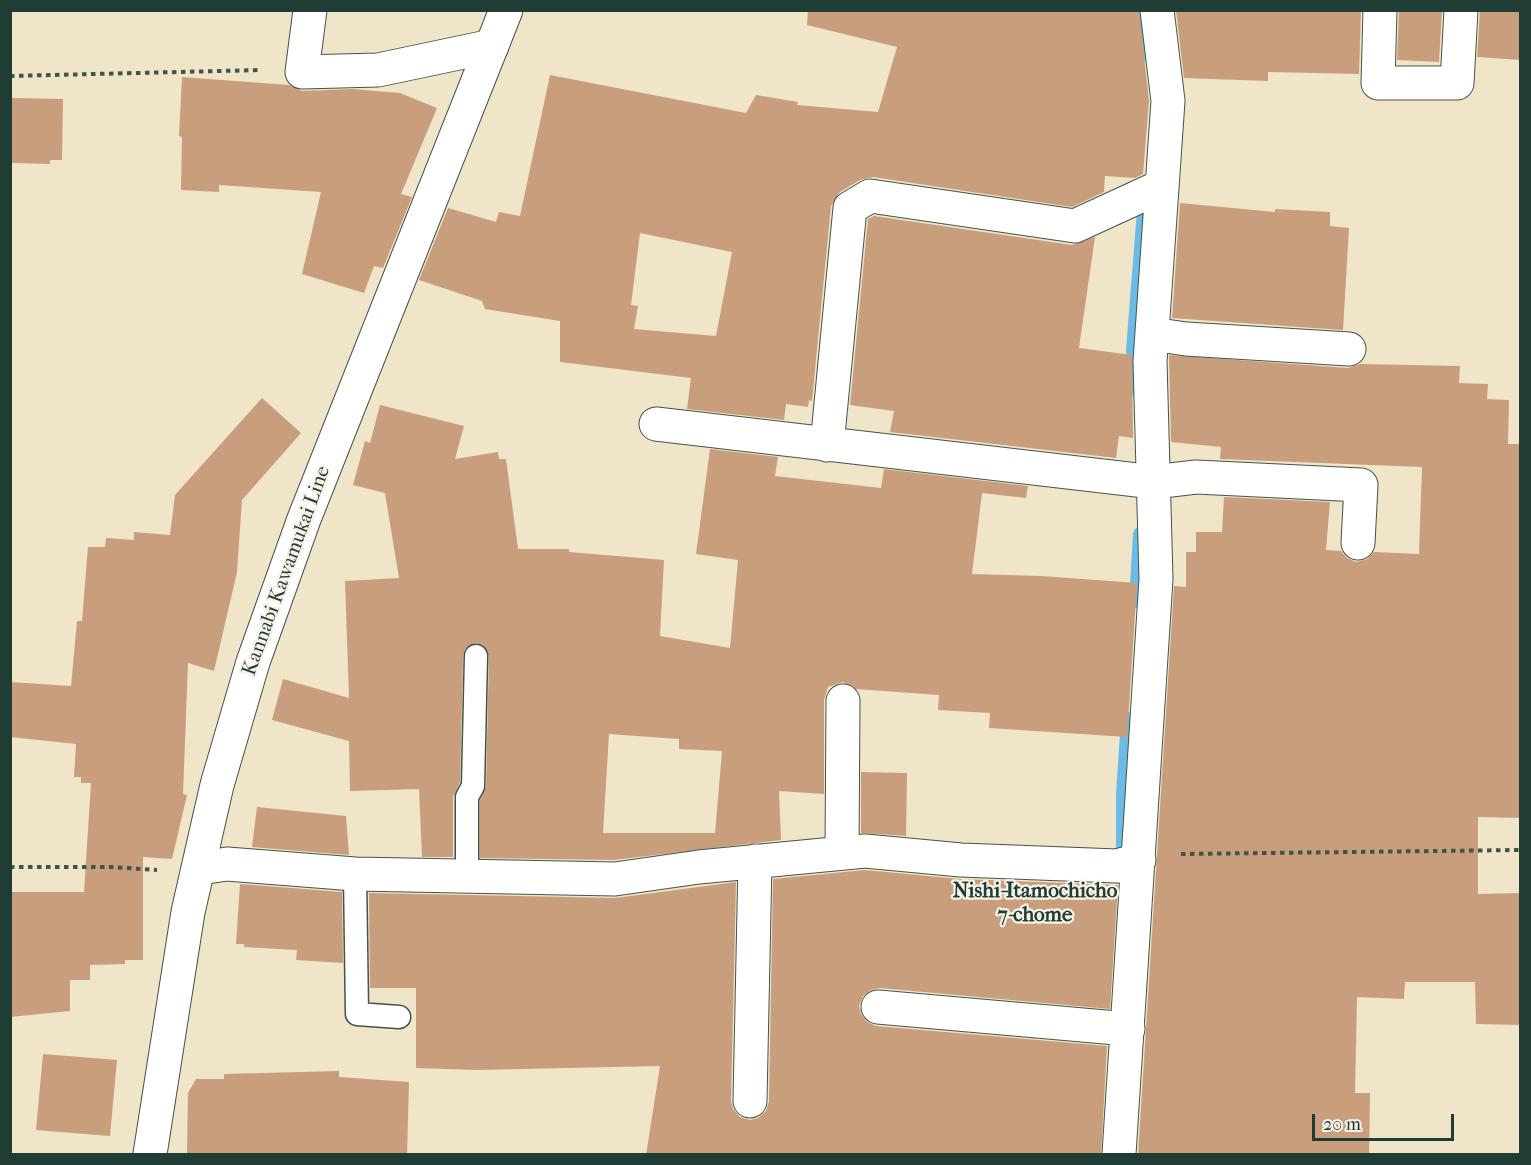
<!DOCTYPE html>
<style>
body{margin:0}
#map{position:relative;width:1531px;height:1165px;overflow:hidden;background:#f0e4c9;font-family:"IM FELL French Canon",serif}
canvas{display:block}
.frame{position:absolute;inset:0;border:12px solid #1f3d34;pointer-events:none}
.scale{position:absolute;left:1312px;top:1114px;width:142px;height:27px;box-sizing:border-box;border:3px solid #1f3d34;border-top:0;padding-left:8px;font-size:18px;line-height:21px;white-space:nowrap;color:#1f3d34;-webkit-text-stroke:4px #f7f3e8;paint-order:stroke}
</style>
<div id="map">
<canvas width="1531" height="1165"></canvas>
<div class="frame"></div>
<div class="scale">20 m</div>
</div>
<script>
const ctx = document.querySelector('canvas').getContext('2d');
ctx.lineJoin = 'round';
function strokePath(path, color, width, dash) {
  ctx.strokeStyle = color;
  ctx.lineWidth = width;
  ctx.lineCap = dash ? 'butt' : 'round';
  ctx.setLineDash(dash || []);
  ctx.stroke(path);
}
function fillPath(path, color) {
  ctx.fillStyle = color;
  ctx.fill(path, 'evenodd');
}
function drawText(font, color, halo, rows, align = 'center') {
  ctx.font = font + ' "IM FELL French Canon",serif';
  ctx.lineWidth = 4.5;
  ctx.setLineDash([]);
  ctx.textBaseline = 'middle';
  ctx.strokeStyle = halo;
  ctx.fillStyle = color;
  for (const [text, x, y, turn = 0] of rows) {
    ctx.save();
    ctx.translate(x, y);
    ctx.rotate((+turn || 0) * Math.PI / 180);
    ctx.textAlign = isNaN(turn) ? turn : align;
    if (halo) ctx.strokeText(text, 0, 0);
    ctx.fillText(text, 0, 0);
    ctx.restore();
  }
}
strokePath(new Path2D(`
 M1139 10 1147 54
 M1135 389 1133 350 1145 198
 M1136 601 1140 534
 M1123 847V794L1128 719`), '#6bbbe6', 14);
fillPath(new Path2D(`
 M808 10H1139L1149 101 1143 174 1135 178 1105 176 1104 192 1072 207 873 177 860 180 840 192 831 206 812 401 809 400 808 407 786 404 784 420 687 409 691 378 560 362V321L485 309 482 301 419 280 448 208 496 222 499 212 520 216 550 75 746 113 756 95 798 102 797 105 878 112 897 47 807 25ZM640 233 732 252 716 336 634 329 638 306 631 305Z
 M1176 10H1361L1359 74 1268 72V81L1184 78Z
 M1399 10H1442L1439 62 1397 60Z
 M1480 10H1521V60L1477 57Z
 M182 77 289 85 302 91 352 89 400 93 437 108 401 194 412 197 383 268 374 266 364 293 302 274 321 192 219 185V192L181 190 182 137 179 136Z
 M10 98 63 99 62 160H50V164L10 163Z
 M1180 203 1275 212V209L1330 212V226L1349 228 1343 330 1172 318Z
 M874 216 1072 245 1095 237 1079 348 1132 355 1133 438 1119 436 1116 458 890 432 894 411 850 405 868 219Z
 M1169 355 1348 368 1360 364 1460 366 1459 383 1488 384 1487 399 1509 400 1508 444H1521V818L1478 817V894L1521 893V1025L1476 1024 1475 982H1405L1404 999 1357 997 1355 1093H1370L1369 1155H1138L1174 586 1186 587V552H1196V532H1222L1224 497 1330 502 1326 550 1341 551 1347 558 1356 562 1367 559 1374 552 1419 554 1422 467 1220 459 1221 447 1171 442Z
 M262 398 301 433 242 500 237 572 214 671 188 663 183 794 187 795 172 859 143 857V960H125V964L90 965V980H70V1011L10 1017V892H84L91 783H81V777H74L76 744 10 737V682L71 686 77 621H82L88 547H105L106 538 134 540V532L170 535 175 495Z
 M380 405 464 426 455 459 498 452 499 459H506L518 549H569V552L664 560 660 636 730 648 738 560 696 554 710 449 778 457 775 476 881 488 884 469 1028 486 1026 498 982 493 972 574 1041 576 1137 583 1127 737 989 728 990 713 938 710 939 695 856 689 843 682 828 687 824 700V794L779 791 781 840 614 860 480 858V800L486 786 489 656 483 645 476 643 465 649 463 656 460 782 453 797V857H422L419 789 350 791 349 741 272 720 283 679 349 698 345 581 399 578 385 493 353 485 365 441 370 443ZM609 734 679 739V749L722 751 715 833H603Z
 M861 772 907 773 906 836 861 833Z
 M257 807 346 816 349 855 252 847Z
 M865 870 960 879 1118 885 1110 1009 880 988 871 990 863 996 859 1006 861 1014 867 1022 876 1026 1107 1046 1101 1155H646L660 1066 477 1070 416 1068V988H370L369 893 615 898 736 882 731 1101 733 1109 740 1117 750 1120 758 1118 766 1111 769 1101 773 879Z
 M240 884 342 892 343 963 296 960 297 950 244 947V944H236Z
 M43 1054 117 1060 110 1136 36 1130Z
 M339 1071V1077L409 1082 407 1155H187L188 1093 196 1079H224V1074Z`), '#c99e7d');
const service = new Path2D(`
 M355 874 357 1014 399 1017
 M467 876V797L473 786 476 656`);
const minor = new Path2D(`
 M310 10 302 72 378 70 492 46
 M1380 10 1378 83H1457L1461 10
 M1152 334 1186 339 1349 349
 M656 424 1154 482 1196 477 1361 485 1358 543
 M827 445 850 208 870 196 1075 226 1162 186
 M842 853 843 701
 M200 868 227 864 355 874 615 879 699 867 865 851 961 860 1117 866 1139 860
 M878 1007 1128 1029
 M750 1101 755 861
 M1119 1154 1156 579 1150 361 1168 101 1157 10`);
const secondary = new Path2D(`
 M150 1154 188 912 217 785 253 662 304 519 506 10`);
strokePath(service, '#3e564a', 25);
strokePath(minor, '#3e564a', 35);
strokePath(secondary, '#3e564a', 35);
strokePath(new Path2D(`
 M10 76 262 70
 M1181 854 1520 850
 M10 867H110L157 870`), '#3e564a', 4, [4.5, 4.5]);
strokePath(service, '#fff', 22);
strokePath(minor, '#fff', 33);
strokePath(secondary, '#fff', 33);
drawText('20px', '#1f3d34', '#f7f3e8', [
 ["Kannabi Kawamukai Line",287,571,-70]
]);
drawText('bold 21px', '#1f3d34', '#f7f3e8', [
 ["Nishi-Itamochicho",1035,892],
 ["7-chome",1035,916]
]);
</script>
